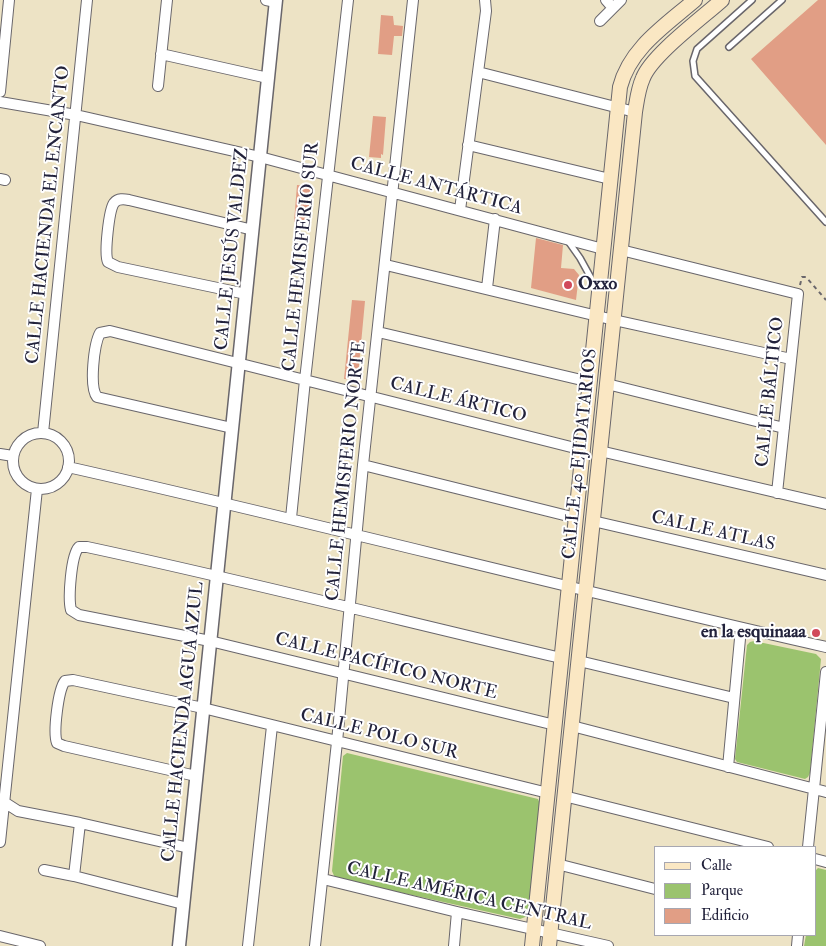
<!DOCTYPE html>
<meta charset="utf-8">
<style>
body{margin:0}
#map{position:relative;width:826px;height:946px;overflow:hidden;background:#ede3c5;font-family:"IM FELL Double Pica",serif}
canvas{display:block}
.legend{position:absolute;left:654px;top:846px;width:162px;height:90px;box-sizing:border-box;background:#fff;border:1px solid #a7a7b1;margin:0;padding:6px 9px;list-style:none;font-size:15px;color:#22223b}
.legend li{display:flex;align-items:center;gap:10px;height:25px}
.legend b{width:25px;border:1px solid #a7a7b1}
</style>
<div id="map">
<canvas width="826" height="946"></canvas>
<ul class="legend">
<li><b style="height:6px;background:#fae7c3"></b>Calle</li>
<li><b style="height:14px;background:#9bc36e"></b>Parque</li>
<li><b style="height:14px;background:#e19e85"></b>Edificio</li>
</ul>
</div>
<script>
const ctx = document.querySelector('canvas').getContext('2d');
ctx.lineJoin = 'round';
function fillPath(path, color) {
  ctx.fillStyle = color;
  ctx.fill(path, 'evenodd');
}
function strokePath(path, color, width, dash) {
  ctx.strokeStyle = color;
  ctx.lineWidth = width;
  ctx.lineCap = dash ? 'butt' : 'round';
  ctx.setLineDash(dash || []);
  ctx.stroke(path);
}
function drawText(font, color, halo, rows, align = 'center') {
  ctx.font = font + ' "IM FELL Double Pica",serif';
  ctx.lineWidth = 4;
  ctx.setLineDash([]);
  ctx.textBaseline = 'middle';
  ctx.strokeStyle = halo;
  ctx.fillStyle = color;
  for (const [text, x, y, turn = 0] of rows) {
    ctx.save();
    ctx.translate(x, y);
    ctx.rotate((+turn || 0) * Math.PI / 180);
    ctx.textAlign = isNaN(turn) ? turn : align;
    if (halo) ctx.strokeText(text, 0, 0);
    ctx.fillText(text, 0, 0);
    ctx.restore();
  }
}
fillPath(new Path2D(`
 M754 641 816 654 821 659 810 773 808 777 805 779 737 762 735 759 747 645 750 642Z
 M347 753 538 799 540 804 528 916 520 919 335 878 332 871 343 756Z
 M818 868 826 870V946H804L806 935H815V871Z`), '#9bc36e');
fillPath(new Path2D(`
 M818 0H826V145L751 59Z
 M381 15 393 16 394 25 403 26 402 36H394L392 55 378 54Z
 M373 116 386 117 383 155 381 154V158L369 157Z
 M297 185 309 186V189L310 190 308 223 294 222Z
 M536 238 563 245 561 268 574 269 579 275 576 300 531 288Z
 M352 300 365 301 358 376H356V380L344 379Z`), '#e19e85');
const service = new Path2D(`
 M752 0 697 49 693 61 695 76 826 222
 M729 47 782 0
 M568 241 580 258 596 287`);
const minor = new Path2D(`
 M266 0 276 2
 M606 0 613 8
 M600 21 621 0
 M161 54 268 78
 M478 72 635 112
 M158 86 167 0
 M0 92 9 0
 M0 102 76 115 260 157 603 249
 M468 145 610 179
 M0 179 5 180
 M460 210 486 11 485 0
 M621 250 798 294 777 493
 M386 265 614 320 791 359
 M487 288 495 219
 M246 294 118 267 108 262C104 254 109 210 114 203 118 198 124 199 129 200L253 230
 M378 332 590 382
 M607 384 784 428
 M232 428 97 397C89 387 94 344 100 333L110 331 583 450
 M43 433 87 0
 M13 461a28 28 0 1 1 56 0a28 28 0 1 1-56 0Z
 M600 451 826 504
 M0 454 13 456
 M363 465 576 518
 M68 467C321 524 573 590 826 647
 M291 518 305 380 348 0
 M593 521 826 575
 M579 661 734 698
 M555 725 210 641 79 615 71 610C68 598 71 555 79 547H87C246 581 403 621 561 658
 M572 726 826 792
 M728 767 741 628
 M196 776 64 746 57 743C53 733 58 690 65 681L73 680 203 708 548 793
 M564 796 768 847
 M0 801 4 802 18 811 80 823 189 848
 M0 842 37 489
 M808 847 826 672
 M815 859 826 862
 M557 864 655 889
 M44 870 74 876 183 904
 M74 876 80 823
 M323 879 457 912 608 946
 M0 936 40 946
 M248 946 272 726
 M315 946 337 742 363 465 413 0
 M454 946 457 912
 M797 946 798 935`);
const tertiary = new Path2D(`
 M179 946 276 0`);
const secondary = new Path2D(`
 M532 946 620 87C630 48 666 25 695 0
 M549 946 635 112C637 100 638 89 643 78 652 55 702 18 722 0`);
strokePath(service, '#69666b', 8);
strokePath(minor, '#69666b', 12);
strokePath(tertiary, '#69666b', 15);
strokePath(secondary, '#69666b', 16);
strokePath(new Path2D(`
 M800 285 802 277H806L826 300`), '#69666b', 2, [4, 4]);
strokePath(service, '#fff', 5);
strokePath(minor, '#fff', 10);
strokePath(tertiary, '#fff', 12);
strokePath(secondary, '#fae7c3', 14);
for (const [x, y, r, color] of [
 [568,285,5,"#d1495b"],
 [816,633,5,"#d1495b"]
]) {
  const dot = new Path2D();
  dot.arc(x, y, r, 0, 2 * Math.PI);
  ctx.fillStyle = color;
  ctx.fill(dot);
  strokePath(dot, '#fff', 2);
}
drawText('18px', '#22223b', '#fff', [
 ["CALLE ANTÁRTICA",436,187,15],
 ["CALLE HACIENDA EL ENCANTO",49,215,-84],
 ["CALLE JESÚS VALDEZ",233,249,-84],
 ["CALLE HEMISFERIO SUR",302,257,-84],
 ["CALLE BÁLTICO",771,392,-84],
 ["CALLE ÁRTICO",458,401,14],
 ["CALLE 40 EJIDATARIOS",581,454,-84],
 ["CALLE HEMISFERIO NORTE",347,471,-84],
 ["CALLE ATLAS",713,532,13],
 ["CALLE PACÍFICO NORTE",386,667,14],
 ["CALLE HACIENDA AGUA AZUL",184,722,-84],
 ["CALLE POLO SUR",379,735,14],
 ["CALLE AMÉRICA CENTRAL",469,897,13]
]);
drawText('bold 18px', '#22223b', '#fff', [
 ["Oxxo",578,285],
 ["en la esquinaaa",806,633,"right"]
], 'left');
</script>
